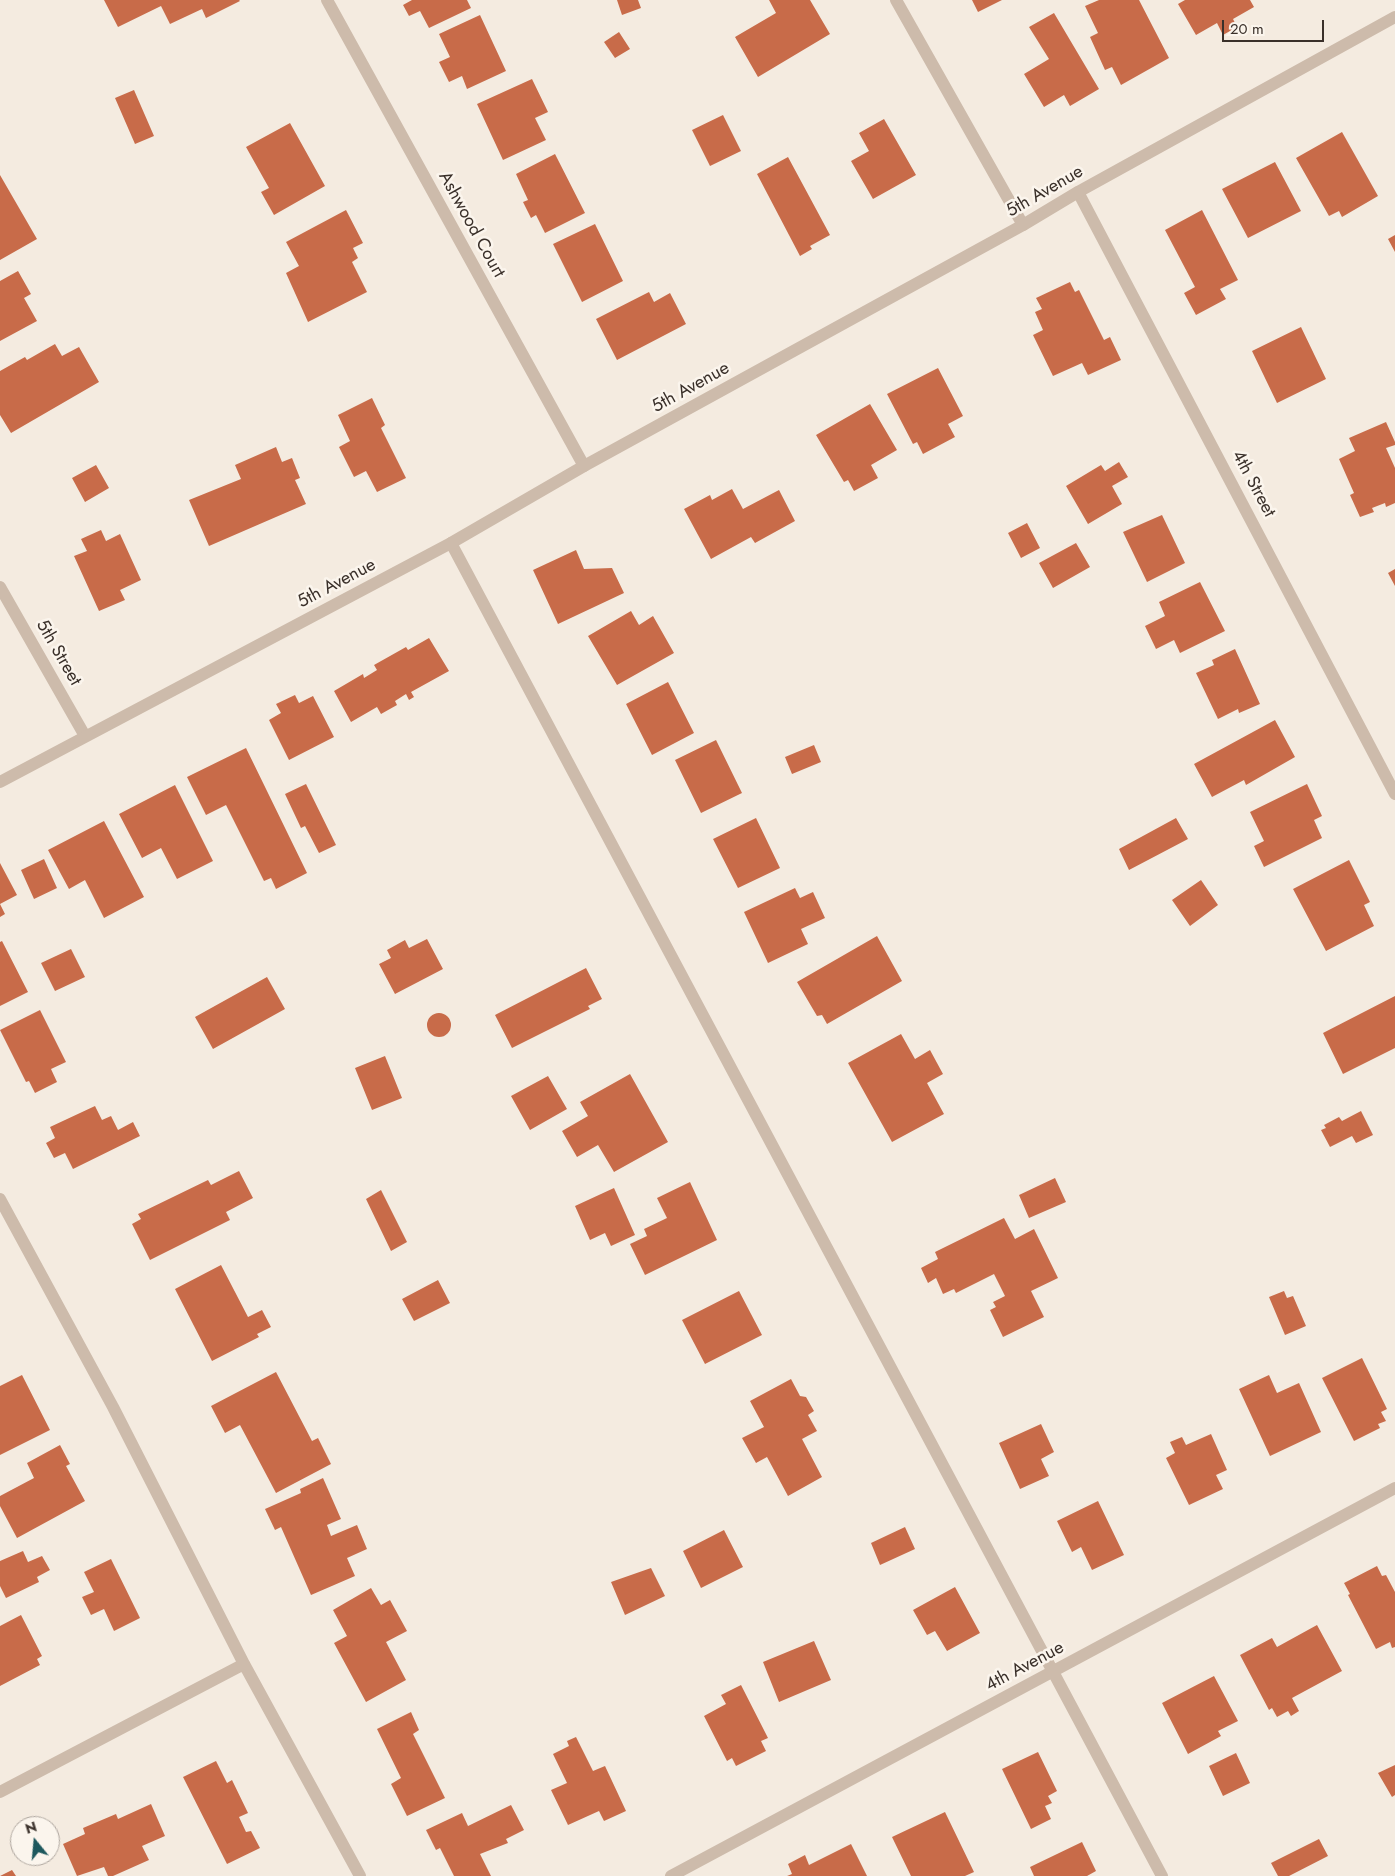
<!DOCTYPE html>
<style>
body{margin:0}
#map{position:relative;width:1395px;height:1876px;overflow:hidden;background:#f4ebe0;font-family:Jost,sans-serif}
canvas{display:block}
.north{position:absolute;left:10px;top:1816px;width:50px;height:50px;box-sizing:border-box;background:#fbf5ed;border:1px solid #aea69f;border-radius:50%;rotate:343deg;font-size:14px;font-weight:700;line-height:20px;text-align:center;color:#3a302a}
.north::after{content:'';display:block;margin:auto;width:18px;height:22px;background:#1e585d;clip-path:polygon(50% 0,100% 100%,50% 72%,0 100%)}
.scale{position:absolute;left:1222px;top:20px;width:102px;height:22px;box-sizing:border-box;border:2px solid #3a302a;border-top:0;padding-left:6px;font-size:15px;line-height:18px;white-space:nowrap;color:#3a302a;-webkit-text-stroke:4px #fbf5ed;paint-order:stroke}
</style>
<div id="map">
<canvas width="1395" height="1876"></canvas>
<div class="north">N</div>
<div class="scale">20 m</div>
</div>
<script>
const ctx = document.querySelector('canvas').getContext('2d');
ctx.lineJoin = 'round';
function fillPath(path, color) {
  ctx.fillStyle = color;
  ctx.fill(path, 'evenodd');
}
function strokePath(path, color, width, dash) {
  ctx.strokeStyle = color;
  ctx.lineWidth = width;
  ctx.lineCap = dash ? 'butt' : 'round';
  ctx.setLineDash(dash || []);
  ctx.stroke(path);
}
function drawText(font, color, halo, rows, align = 'center') {
  ctx.font = font + ' Jost,sans-serif';
  ctx.lineWidth = 5;
  ctx.setLineDash([]);
  ctx.textBaseline = 'middle';
  ctx.strokeStyle = halo;
  ctx.fillStyle = color;
  for (const [text, x, y, turn = 0] of rows) {
    ctx.save();
    ctx.translate(x, y);
    ctx.rotate((+turn || 0) * Math.PI / 180);
    ctx.textAlign = isNaN(turn) ? turn : align;
    if (halo) ctx.strokeText(text, 0, 0);
    ctx.fillText(text, 0, 0);
    ctx.restore();
  }
}
fillPath(new Path2D(`
 M104 0H239L240 1 206 18 202 9 170 24 161 6 118 27Z
 M412 0H467L471 8 429 28 420 11 409 16 403 5Z
 M617 0H638L641 8 622 15Z
 M769 0H810L830 34 758 77 735 37 776 13Z
 M972 0H1002L978 12Z
 M1099 0H1139L1169 58 1121 85 1112 67 1105 70 1090 37 1098 33 1085 6Z
 M1185 0H1250L1254 7 1233 19 1237 27 1223 35 1217 23 1196 35 1178 4Z
 M1054 13 1099 89 1070 106 1064 95 1044 107 1024 74 1049 59 1029 27Z
 M480 15 506 71 467 89 462 76 449 82 439 62 450 57 439 34Z
 M619 32 630 49 615 58 604 42Z
 M532 79 548 112 535 118 546 140 503 160 477 104Z
 M134 90 154 136 135 144 115 98Z
 M723 115 741 151 710 166 692 130Z
 M884 119 916 175 873 199 851 161 869 151 859 133Z
 M290 123 325 186 274 215 261 192 269 188 246 147Z
 M1342 132 1378 196 1342 217 1339 211 1329 216 1296 158Z
 M555 154 585 213 545 233 536 215 531 218 523 202 528 200 516 174Z
 M788 157 830 235 810 246 812 249 800 256 757 174Z
 M1275 162 1301 211 1248 238 1222 189Z
 M0 175 37 239 0 260Z
 M346 210 363 243 353 248 358 258 352 262 367 292 308 322 286 273 299 266 286 242Z
 M1202 210 1238 280 1220 289 1226 299 1196 315 1184 293 1195 287 1165 230Z
 M595 224 623 281 582 302 553 244Z
 M1395 235V252L1388 239Z
 M18 271 31 294 24 298 37 321 0 341V281Z
 M1070 282 1075 292 1079 290 1104 340 1110 337 1121 360 1088 375 1082 363 1053 376 1033 335 1043 330 1035 312 1042 309 1036 298Z
 M649 292 654 302 670 293 686 324 617 360 596 319Z
 M1301 327 1326 379 1277 403 1252 351Z
 M55 344 62 356 79 347 99 382 11 433 0 415V371L25 357 27 360Z
 M938 368 963 416 948 424 955 437 923 454 917 442 913 444 887 394Z
 M372 398 385 425 381 428 406 478 377 492 366 471 354 477 339 447 350 441 338 415Z
 M870 404 897 450 871 465 878 478 854 491 848 480 844 482 816 435Z
 M1386 422 1395 442V445L1386 448 1395 468V503L1386 507 1385 503 1372 508 1374 512 1360 517 1350 495 1354 493 1339 459 1355 451 1349 438Z
 M276 447 282 462 292 458 300 478 295 480 306 504 209 546 189 500 241 479 235 465Z
 M1119 462 1128 477 1112 486 1122 504 1088 524 1066 486 1101 465 1105 471Z
 M96 465 109 488 85 502 72 478Z
 M732 489 743 509 779 490 795 521 755 543 751 537 711 559 684 509 710 495 712 500Z
 M1162 515 1185 563 1147 582 1123 532Z
 M1027 523 1040 548 1021 558 1008 533Z
 M101 530 106 541 120 534 141 580 120 590 125 600 99 611 74 556 87 551 81 539Z
 M1076 543 1090 567 1053 588 1039 563Z
 M576 550 584 569 612 568 624 593 558 624 533 570Z
 M1395 569V586L1388 573Z
 M1200 582 1225 631 1180 653 1174 640 1156 649 1145 626 1165 616 1159 602Z
 M631 611 639 625 653 616 674 653 617 685 588 636Z
 M429 638 449 671 411 692 414 697 409 700 406 694 395 701 397 705 381 714 377 707 351 722 334 691 363 674 364 678 377 670 374 665 406 647 408 650Z
 M1235 649 1260 704 1239 713 1238 709 1218 719 1196 673 1214 665 1212 660Z
 M668 682 694 733 652 755 626 704Z
 M295 695 299 703 313 696 334 737 289 760 269 720 281 713 276 704Z
 M1275 720 1295 757 1246 785 1244 780 1212 797 1194 764Z
 M716 740 742 793 701 813 675 760Z
 M814 745 821 762 792 774 785 757Z
 M246 748 307 873 276 889 271 878 264 881 226 805 206 815 187 777Z
 M306 784 336 845 319 853 305 826 301 828 285 794Z
 M1307 784 1322 816 1314 820 1322 838 1264 867 1254 846 1264 841 1250 812Z
 M175 785 213 861 177 879 161 848 142 858 119 814Z
 M756 818 780 868 738 888 713 839Z
 M1176 818 1188 839 1129 870 1119 849Z
 M104 821 144 897 104 918 85 880 69 889 48 850Z
 M44 859 57 888 34 899 21 870Z
 M1349 860 1370 902 1364 905 1374 926 1326 951 1293 889Z
 M0 863 17 895 0 904 5 914 0 917Z
 M1201 880 1218 905 1190 926 1172 900Z
 M795 888 800 898 813 892 825 918 801 929 808 944 768 963 744 912Z
 M877 936 902 981 827 1024 822 1015 817 1016 797 982Z
 M427 939 443 969 395 994 379 964 391 958 387 950 405 940 409 948Z
 M2 941 28 992 0 1006V942Z
 M71 949 85 977 55 991 41 963Z
 M586 968 602 999 588 1006 590 1009 512 1048 495 1015Z
 M267 977 285 1009 213 1049 195 1017Z
 M1395 996V1048L1343 1074 1323 1033Z
 M40 1010 66 1062 51 1069 57 1082 35 1093 29 1081 26 1082 0 1030Z
 M427 1025a12 12 0 1 1 24 0a12 12 0 1 1-24 0Z
 M901 1034 915 1059 930 1050 943 1074 927 1083 944 1114 892 1142 848 1063Z
 M385 1056 402 1098 372 1110 355 1068Z
 M630 1074 668 1142 614 1172 598 1145 577 1157 562 1131 588 1116 580 1102Z
 M548 1076 567 1109 530 1130 511 1096Z
 M95 1106 102 1120 111 1116 118 1130 133 1122 140 1136 73 1169 65 1153 54 1158 46 1143 55 1138 50 1127Z
 M1361 1111 1373 1135 1356 1143 1352 1136 1330 1147 1321 1130 1326 1128 1324 1125 1339 1117 1342 1121Z
 M239 1171 253 1198 226 1212 230 1220 150 1260 132 1224 141 1219 138 1214 208 1180 211 1185Z
 M1055 1178 1066 1202 1029 1218 1019 1195Z
 M690 1182 717 1240 645 1275 630 1244 647 1236 644 1229 667 1218 657 1198Z
 M614 1188 635 1235 611 1246 605 1233 590 1240 575 1206Z
 M381 1190 407 1242 391 1251 366 1199Z
 M1004 1218 1015 1239 1034 1229 1058 1278 1031 1291 1044 1317 1003 1337 990 1310 996 1307 993 1302 1005 1296 994 1274 956 1293 954 1289 943 1294 936 1278 928 1283 921 1268 938 1259 935 1252Z
 M221 1265 248 1317 262 1310 271 1327 257 1334 259 1337 212 1361 175 1289Z
 M438 1280 450 1303 414 1321 402 1299Z
 M739 1291 762 1335 705 1364 682 1320Z
 M1284 1291 1287 1298 1293 1296 1306 1326 1285 1335 1269 1297Z
 M1362 1358 1387 1409 1381 1412 1386 1421 1378 1424 1380 1428 1354 1441 1322 1378Z
 M276 1372 312 1441 318 1438 331 1464 276 1493 240 1425 225 1433 211 1406Z
 M22 1375 50 1430 0 1455V1386Z
 M1269 1375 1277 1393 1299 1383 1321 1432 1270 1456 1239 1389Z
 M791 1379 800 1396 806 1397 814 1411 808 1415 817 1431 802 1439 822 1477 788 1496 767 1457 756 1463 742 1438 764 1427 750 1401Z
 M1041 1424 1054 1452 1041 1459 1049 1476 1020 1489 999 1443Z
 M1211 1434 1227 1470 1216 1475 1223 1489 1189 1505 1166 1458 1175 1453 1170 1442 1182 1437 1186 1445Z
 M60 1445 70 1464 66 1466 85 1501 17 1538 0 1506V1496L34 1478 27 1463Z
 M323 1478 341 1519 327 1525 331 1536 357 1525 367 1549 347 1558 355 1576 311 1595 281 1527 275 1530 265 1509 301 1493 300 1489Z
 M1098 1501 1124 1555 1092 1570 1081 1547 1072 1552 1057 1521Z
 M905 1527 915 1549 880 1565 871 1543Z
 M724 1530 743 1567 701 1588 683 1551Z
 M23 1551 28 1562 42 1556 50 1570 37 1577 39 1582 6 1598 0 1586V1561Z
 M111 1559 140 1618 114 1631 104 1609 91 1615 82 1597 94 1592 84 1572Z
 M1377 1566 1382 1576 1386 1575 1395 1592V1647L1392 1648 1390 1642 1376 1649 1348 1595 1350 1594 1344 1583Z
 M651 1568 665 1596 625 1615 611 1582Z
 M955 1587 980 1633 947 1651 935 1631 927 1635 913 1610Z
 M371 1588 381 1605 390 1600 407 1631 386 1642 406 1680 366 1702 334 1643 347 1636 333 1610Z
 M21 1615 42 1656 37 1659 40 1665 0 1686V1626Z
 M1317 1625 1342 1671 1292 1698 1299 1711 1291 1716 1288 1711 1277 1717 1272 1708 1269 1710 1240 1655 1272 1638 1277 1647Z
 M814 1641 831 1680 779 1702 763 1662Z
 M1214 1676 1238 1721 1218 1731 1221 1736 1188 1754 1162 1703Z
 M741 1685 768 1738 761 1741 766 1751 736 1766 732 1758 727 1761 704 1716 726 1704 721 1695Z
 M411 1712 419 1730 413 1734 445 1798 407 1816 391 1784 401 1778 377 1729Z
 M576 1737 593 1771 605 1766 626 1811 604 1821 599 1811 568 1825 551 1790 567 1783 553 1754 569 1746 567 1741Z
 M1038 1752 1057 1791 1048 1796 1052 1803 1045 1806 1051 1819 1031 1829 1002 1769Z
 M1236 1753 1250 1783 1223 1796 1209 1766Z
 M216 1761 227 1783 232 1780 248 1813 239 1817 246 1832 251 1831 260 1848 227 1864 183 1777Z
 M1395 1765V1795L1392 1797 1378 1773Z
 M151 1804 165 1836 142 1846 149 1860 113 1876H108L104 1867 77 1876 63 1844 85 1834 83 1828 116 1814 118 1819Z
 M511 1805 524 1830 506 1839 508 1843 480 1854 491 1876H454L440 1848 436 1850 426 1830 462 1813 468 1826Z
 M945 1812 974 1872 965 1876H911L892 1837Z
 M1319 1839 1328 1856 1289 1876H1278L1271 1863Z
 M1082 1842 1096 1871 1087 1876H1034L1030 1867Z
 M851 1844 867 1876H787L792 1874 788 1864 805 1855 809 1865Z
 M12 1870 16 1876H0Z`), '#c86b49');
strokePath(new Path2D(`
 M327 0 584 466
 M896 0 1023 225
 M1078 192 1395 794
 M451 543 1162 1876
 M0 587 85 736
 M0 1199 113 1407 244 1664 360 1876
 M0 1792 244 1664
 M671 1876 1395 1488`), '#cdbbab', 12);
strokePath(new Path2D(`
 M0 782 451 543 584 466 1023 225 1078 192 1395 17`), '#cdbbab', 12);
drawText('18px', '#3a302a', '#fbf5ed', [
 ["5th Avenue",1045,192,-30],
 ["Ashwood Court",471,225,61],
 ["5th Avenue",691,388,-29],
 ["4th Street",1253,484,62],
 ["5th Avenue",337,584,-28],
 ["5th Street",58,653,60],
 ["4th Avenue",1025,1667,-28]
]);
</script>
